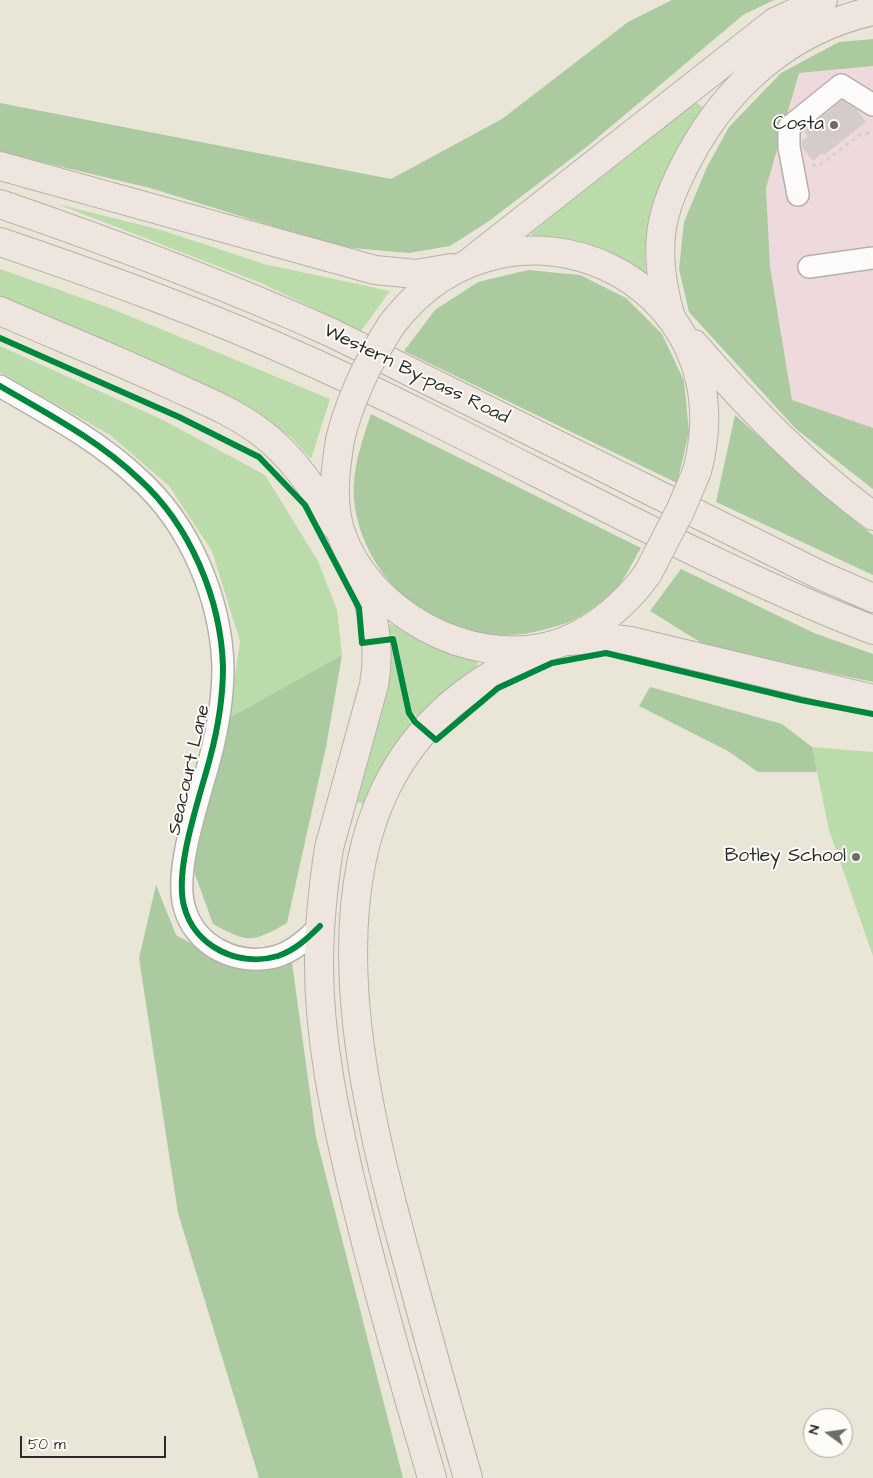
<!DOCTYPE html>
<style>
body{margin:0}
#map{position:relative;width:873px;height:1478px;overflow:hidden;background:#e9e5d7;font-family:"Architects Daughter",sans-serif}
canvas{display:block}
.north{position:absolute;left:803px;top:1408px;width:50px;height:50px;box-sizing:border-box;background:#fdfcf7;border:1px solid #a9a8a5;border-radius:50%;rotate:284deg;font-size:14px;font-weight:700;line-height:20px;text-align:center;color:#2b2b2b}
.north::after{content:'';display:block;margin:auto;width:18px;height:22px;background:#6e6c67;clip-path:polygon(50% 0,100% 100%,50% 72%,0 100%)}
.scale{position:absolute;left:20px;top:1436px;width:146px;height:22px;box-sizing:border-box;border:2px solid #2b2b2b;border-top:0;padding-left:6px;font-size:15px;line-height:18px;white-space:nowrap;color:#2b2b2b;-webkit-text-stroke:4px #fdfcf7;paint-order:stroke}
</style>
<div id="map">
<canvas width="873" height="1478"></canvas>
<div class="north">N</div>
<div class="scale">50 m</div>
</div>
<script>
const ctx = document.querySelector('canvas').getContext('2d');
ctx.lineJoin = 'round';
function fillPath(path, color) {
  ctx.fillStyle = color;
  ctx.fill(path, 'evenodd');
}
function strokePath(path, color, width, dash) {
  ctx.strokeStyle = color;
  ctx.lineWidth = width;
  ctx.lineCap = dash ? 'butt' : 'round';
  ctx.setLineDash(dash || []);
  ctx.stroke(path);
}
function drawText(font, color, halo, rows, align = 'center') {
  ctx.font = font + ' "Architects Daughter",sans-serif';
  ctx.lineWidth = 4;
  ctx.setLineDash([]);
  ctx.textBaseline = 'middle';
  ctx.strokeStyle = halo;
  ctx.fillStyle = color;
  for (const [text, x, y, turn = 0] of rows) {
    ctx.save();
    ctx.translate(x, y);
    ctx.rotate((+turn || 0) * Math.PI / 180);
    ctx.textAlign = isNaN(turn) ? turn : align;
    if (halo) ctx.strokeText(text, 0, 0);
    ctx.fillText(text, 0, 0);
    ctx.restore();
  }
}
fillPath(new Path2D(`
 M873 66V428L792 401 770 267 766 188 799 73Z`), '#eed9dc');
fillPath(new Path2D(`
 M696 102 704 108C667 164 641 206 646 275L642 280 534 241 531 233Z
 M57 204 161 230 264 264 390 291 361 331 261 283Z
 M0 269 110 308 330 399 311 459 291 437 231 402 0 300Z
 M0 346 163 420 265 475 318 561 337 610 342 655 229 718 240 641 212 551 169 486 110 435 0 372Z
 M388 624 394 625 423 643 472 659 477 662 478 667 419 718 412 712 395 635 384 637V627Z
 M383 648H392L407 716 412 726 376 778 364 804 349 800Z
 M812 747 873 752V956L829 830Z`), '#bcdbaa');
fillPath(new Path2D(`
 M672 0H774L743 15 589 145 489 221 450 246 409 253 340 247 150 188 0 152V103L391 179 502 119 628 22Z
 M873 39V66L799 73 766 188 770 267 792 400 873 428V489L796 429 689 312 679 269 684 222 707 167 729 127 781 73 839 42Z
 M528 270 580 275 626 298 662 334 684 381 689 432 677 483 404 351 435 310 478 282Z
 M371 414 641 548C633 561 625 579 615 590 604 600 588 612 575 619 567 624 556 626 546 629 460 655 369 596 355 507 350 475 361 444 371 414Z
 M735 415 828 499 873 535V575L716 502Z
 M681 569 814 633 873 654V682L708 647 650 611Z
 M342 655 326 747 287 923C252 943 248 943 213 924L193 869 229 718Z
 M650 687 782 724 812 747 817 772H758L728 751 639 706Z
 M156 885 176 935 233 967 292 963 316 1137 403 1478H259L178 1213 139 958Z`), '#abcaa0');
fillPath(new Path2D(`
 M842 100 857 110 866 122 824 155 822 153 813 161 802 147V141L808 136 804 131Z`), '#d5cbc8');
const minor = new Path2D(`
 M798 195 789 147V127L841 85 873 105
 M809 267 873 258
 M0 386C48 414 98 440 139 479 190 525 221 599 223 667 223 698 218 728 210 758 200 797 174 868 184 906 194 946 238 968 278 956 295 950 307 939 320 926`);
const major = new Path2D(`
 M471 261 775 22 823 0
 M671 318C663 291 658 263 661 235 664 207 676 182 689 157 728 84 791 29 873 11`);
const highway = new Path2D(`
 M0 166 375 270 416 274 451 268
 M0 204C113 243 223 284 332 333L820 575 873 598
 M0 242C103 277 206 314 305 359 496 445 677 554 873 630
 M0 311C57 336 115 359 171 385 201 399 232 411 259 431 292 455 314 489 335 525
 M392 324C511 169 748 279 697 471
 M694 344C748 407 806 467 873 516
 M340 440C335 471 331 503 341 533 368 612 468 667 549 646 587 637 626 605 648 573
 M354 561C371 602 382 641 374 685L329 848C323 887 319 926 319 965 319 1037 334 1109 350 1178 374 1279 403 1378 432 1478
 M569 641 605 638 631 641 873 699
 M468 1478C448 1408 428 1338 409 1267 370 1125 318 927 386 788 419 720 479 675 548 647`);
strokePath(minor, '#b4b1a9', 24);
strokePath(major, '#b4b1a9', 30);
strokePath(highway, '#b4b1a9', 30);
strokePath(new Path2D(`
 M812 165H820L861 134 872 133`), '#d4d2ce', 3, [4, 4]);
strokePath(minor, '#fcfbf9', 21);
strokePath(major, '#eee6de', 28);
strokePath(highway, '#eee6de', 28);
const highwayBridge = new Path2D(`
 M340 440C350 398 369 360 392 324
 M648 573 681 509 697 471`);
strokePath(highwayBridge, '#b4b1a9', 30, []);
strokePath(highwayBridge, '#eee6de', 28);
strokePath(new Path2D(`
 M0 338 179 417 259 457 305 505 359 608 362 643 393 639 409 713 415 722 436 740 498 688 552 663 606 653 801 700 873 714
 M0 386C48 414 98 440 139 479 190 525 221 599 223 667 223 698 218 728 210 758 200 797 174 868 184 906 194 946 238 968 278 956 295 950 307 939 320 926`), '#00873e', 6);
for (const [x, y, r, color] of [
 [834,125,5,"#6e6c67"],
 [856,857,5,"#6e6c67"]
]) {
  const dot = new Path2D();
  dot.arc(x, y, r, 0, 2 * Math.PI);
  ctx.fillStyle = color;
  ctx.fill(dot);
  strokePath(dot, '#fdfcf7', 2);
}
drawText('19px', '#2b2b2b', '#fdfcf7', [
 ["Costa",824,125],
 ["Botley School",846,857]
], 'right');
drawText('19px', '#2b2b2b', '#fdfcf7', [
 ["Western By-pass Road",416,375,26],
 ["Seacourt Lane",190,770,-77]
]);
</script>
